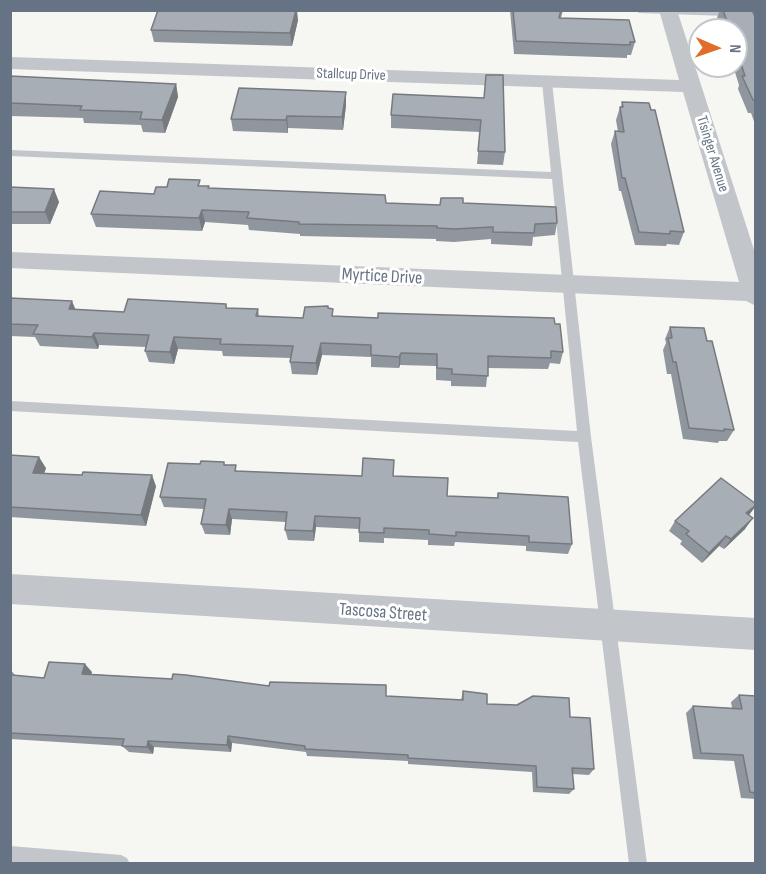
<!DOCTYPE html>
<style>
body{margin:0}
#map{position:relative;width:766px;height:874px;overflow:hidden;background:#f6f7f3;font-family:"Sofia Sans Condensed",sans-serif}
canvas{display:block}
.frame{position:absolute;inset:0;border:12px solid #667384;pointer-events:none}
.north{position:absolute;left:688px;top:18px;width:60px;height:60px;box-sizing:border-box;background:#fff;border:2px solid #c2c7ce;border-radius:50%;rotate:92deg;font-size:16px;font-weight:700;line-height:24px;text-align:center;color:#667384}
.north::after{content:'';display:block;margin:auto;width:21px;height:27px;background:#e26c29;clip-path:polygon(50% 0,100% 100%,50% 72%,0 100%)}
</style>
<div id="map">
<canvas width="766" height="874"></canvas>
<div class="frame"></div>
<div class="north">N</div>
</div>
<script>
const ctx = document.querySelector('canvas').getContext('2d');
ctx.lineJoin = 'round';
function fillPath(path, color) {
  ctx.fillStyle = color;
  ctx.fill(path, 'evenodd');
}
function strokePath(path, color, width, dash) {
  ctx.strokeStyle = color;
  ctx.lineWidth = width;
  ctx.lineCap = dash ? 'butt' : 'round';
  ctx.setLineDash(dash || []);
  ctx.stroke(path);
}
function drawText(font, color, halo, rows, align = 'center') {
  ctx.font = font + ' "Sofia Sans Condensed",sans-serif';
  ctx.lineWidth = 6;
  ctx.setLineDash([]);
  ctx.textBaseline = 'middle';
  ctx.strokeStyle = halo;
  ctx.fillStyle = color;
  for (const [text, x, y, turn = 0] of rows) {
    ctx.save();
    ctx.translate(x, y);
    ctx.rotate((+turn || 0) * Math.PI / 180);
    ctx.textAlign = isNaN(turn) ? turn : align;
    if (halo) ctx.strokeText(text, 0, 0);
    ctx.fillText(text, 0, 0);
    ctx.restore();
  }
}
fillPath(new Path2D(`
 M635 10 756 11V17L639 13Z
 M547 79 552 82 591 437 647 864H629L578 442 10 411V401L577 431 552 179 10 156V150L551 172 542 82Z
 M10 846 121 855 127 858 130 864H10Z`), '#c2c5c9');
fillPath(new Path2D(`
 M659 10H677L756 256V306L746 301 10 268V252L739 282 683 92 10 69V57L679 80Z
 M10 574 756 618V650L10 604Z`), '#c2c5c9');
fillPath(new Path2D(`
 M510 10H563L561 18 635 42 631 55H627V58L514 54Z
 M720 10H752L756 19V127L751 113H748L738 89 739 85 733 66H736V30H721L717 18Z
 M298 20 292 46 154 42 151 30Z
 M10 76 176 84 178 97 165 133 143 132 141 125 84 123 83 118 10 116Z
 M346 92V105L343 130 288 128V133L233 131 231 119Z
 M484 98 505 152 503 165 477 164 480 132 391 128V115Z
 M622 102 684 232 679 245 667 244 666 246 635 245 621 191H619L611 144 615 131 618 132 616 120 620 107H621Z
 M201 186H209V188L386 203 440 205 463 203 557 223 555 235 533 237 532 246 491 244V239L454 242 436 241V239L300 236V234L249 230 248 225 205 222 202 231 96 227 91 214 154 194Z
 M10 187 59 202 50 224H10Z
 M10 298 76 310 124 312 226 304 227 308 258 309 259 316 303 318 328 308 333 309V316L555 324 563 352 560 364 550 363 548 369 488 368 486 387 451 386V381L436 380V366L400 365 399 368 371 367V357L322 355 317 375 292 374 290 362 291 358 223 356 222 351 178 349 174 364 149 362 145 351 146 347 99 345 98 349 40 346 35 337 10 336Z
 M670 327 707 341 734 430 727 441H719L718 443 683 439 671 374H667L663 350 666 343 665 339Z
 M10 455 46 468 44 474 156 486 146 526 10 517Z
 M200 464 225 465 238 471 362 476H394L447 496 497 498 498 493 572 544 568 554 526 551V546L455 542 454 546 428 545V540L384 538V543L359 542V529L316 527 314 541 288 540 285 530 286 522 232 519 230 535 205 534 201 524 204 509 164 507 160 497Z
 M756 506 749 515 745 529 724 549 719 546 702 563 680 544 682 541 669 531 675 521Z
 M10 669 15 675 44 678 92 672 91 674 269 686 386 696 461 700 463 691 487 704 570 717 594 769 589 775 572 774 574 789 569 794 533 792 532 772 408 764V761L307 756 306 752 232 743 231 752 154 747 153 754 129 752 122 746 10 739Z
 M739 695 756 696V799L741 798 734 761 693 759 686 713 693 706 732 708 731 702Z`), '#90969d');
fillPath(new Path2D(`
 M296 10H297L298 20 292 46 290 33Z
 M176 84 178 97 165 133 162 120Z
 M346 92V105L343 130 342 117Z
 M287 116 288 128V133L286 120Z
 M54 189 59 202 50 224 45 212Z
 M202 210 205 222 202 231 199 218Z
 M72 301 77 313 69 309Z
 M94 333 99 345 98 349 92 337Z
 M174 337 178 349 174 364 170 352Z
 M321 343 322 355 317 375 316 363Z
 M401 353 400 365 399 368V357Z
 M39 457 46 468 40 484 33 473Z
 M152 475 156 486 146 526 141 515Z
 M756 505 749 515 746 513Z
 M229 509 232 519 230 535 226 525Z
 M315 516 316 527 314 541 313 531Z
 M753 518 745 529 724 549 731 539Z
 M726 536 719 546 702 563 709 553Z
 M85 664 92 672 89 681 82 674Z
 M228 736 232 743 231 752 227 745Z
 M148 741 154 747 153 754 147 747Z`), '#767a7f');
const building = new Path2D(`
 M158 10H296L290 33 151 30Z
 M513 10H561L559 18 629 20 635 42H630V45L516 41Z
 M723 10H752L756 19V101L753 100 742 76H745L736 49V30H730Z
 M486 75H503L505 152 478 151 481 120 391 115 393 94 484 98Z
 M10 76 176 84 162 120 140 119 142 112 80 110 82 106 10 103Z
 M239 88 346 92 342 117 287 116 286 120 231 119Z
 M622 102 649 103 651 110H655L684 232 670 231V234L639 232 625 178H622L615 131 624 132 620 107H623Z
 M169 179 200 180 198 186H209L208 188 385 195 386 203 440 205 441 198H463V203L556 207 557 223 535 224 534 233 493 232V227L455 229 437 228V226L299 224V222L247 218 249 212 202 210 199 218 91 214 100 191 154 194 156 187H167Z
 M10 187 54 189 45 212H10Z
 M10 298 72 301 69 309 124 312 128 299 226 304V308L258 309 256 316 303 318 305 307 328 306V308L333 309 332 316 378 318V313L554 318 555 324H560L563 352 551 351V358L488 356V376L452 374V369L437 368V354L401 353 399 357 371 355V345L321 343 316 363 290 362 293 346 220 344 221 339 174 337 170 352 145 351 149 335 94 333 92 337 33 334 38 325 10 324Z
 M670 327 704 328 707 341H712L734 430 724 429V431L689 428 676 362H673L668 338H672Z
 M10 455 39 457 33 473 82 475 83 472 152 475 141 515 10 507Z
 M363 458 394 460 393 476 448 478 447 496 498 498V493L568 497 572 544 529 542V536L456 532V536L429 534V530L384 528V533L359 532 360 518 315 516 313 531 285 530 287 512 229 509 226 525 201 524 206 499 160 497 168 463 200 464 201 461 224 462V465H236L235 471 362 476Z
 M721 478 756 504V505L746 513 753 518 731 539 726 536 709 553 686 534 689 531 675 521Z
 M49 662 85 664 82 674 172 679 173 674 186 675 269 686 270 682 386 685V696L463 700V691L487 694V704L517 705 533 696 569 698 570 717 590 718 594 769 572 768 574 789 537 787 536 766 408 758V755L305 749V746L228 736 227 745 148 741 147 747 122 746 124 739 10 733V673L12 675 44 678Z
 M739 695 756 696V793L750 792 743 755 701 753 693 706 742 709Z`);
fillPath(building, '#a8aeb6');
strokePath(building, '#767a7f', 1.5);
drawText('15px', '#667384', '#fff', [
 ["Stallcup Drive",351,75,2],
 ["Tisinger Avenue",712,154,73]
]);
drawText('18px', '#667384', '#fff', [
 ["Myrtice Drive",382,277,3],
 ["Tascosa Street",383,613,4]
]);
</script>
